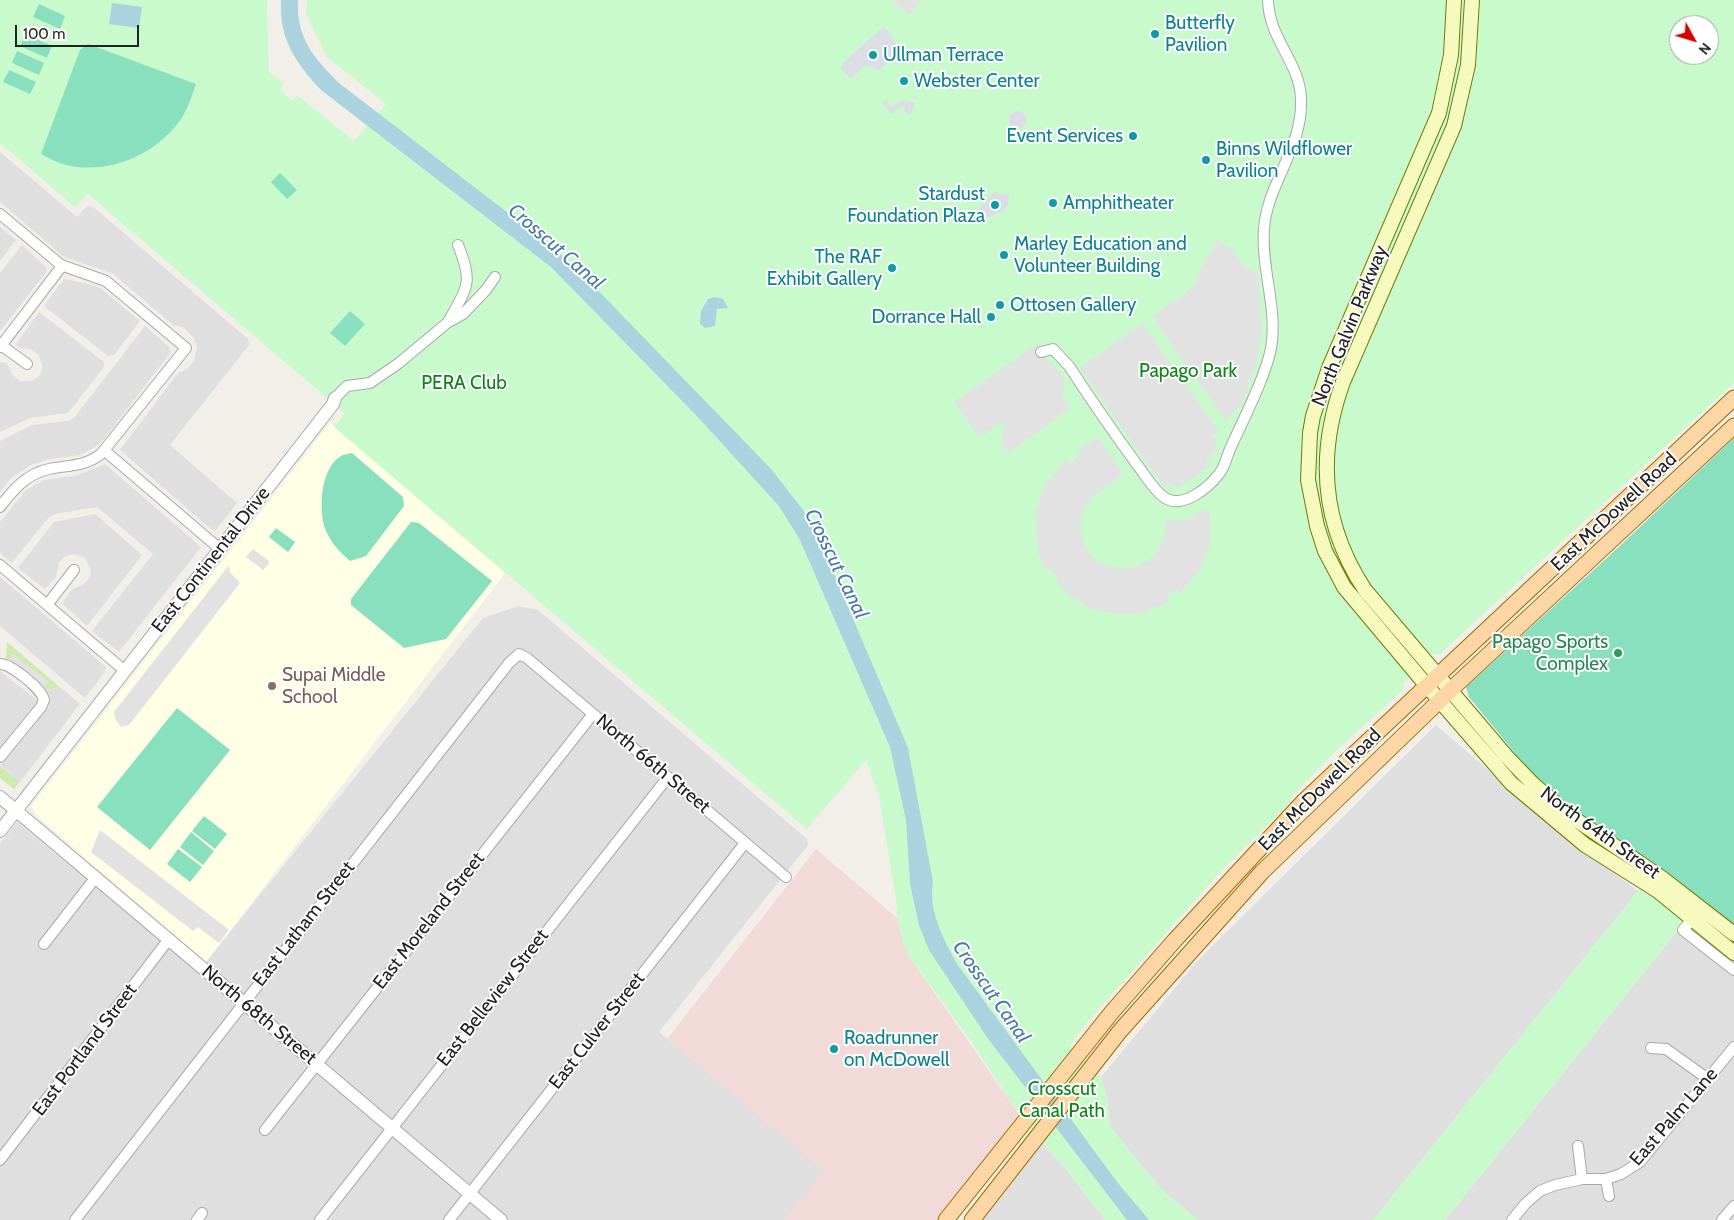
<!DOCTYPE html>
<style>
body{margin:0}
#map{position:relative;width:1734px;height:1220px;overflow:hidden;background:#f2efe9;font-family:Cabin,sans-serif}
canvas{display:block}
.north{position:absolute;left:1669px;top:15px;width:50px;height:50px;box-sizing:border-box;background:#fff;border:1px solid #a7a7a7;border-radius:50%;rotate:129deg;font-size:14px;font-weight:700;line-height:20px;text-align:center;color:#222}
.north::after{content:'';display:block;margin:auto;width:18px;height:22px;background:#d40000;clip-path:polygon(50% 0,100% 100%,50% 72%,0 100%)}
.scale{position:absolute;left:15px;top:25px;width:124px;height:22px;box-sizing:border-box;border:2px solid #222;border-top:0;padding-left:6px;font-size:15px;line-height:18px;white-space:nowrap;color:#222;-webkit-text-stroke:4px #fff;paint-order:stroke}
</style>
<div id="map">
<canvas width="1734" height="1220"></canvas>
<div class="north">N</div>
<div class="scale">100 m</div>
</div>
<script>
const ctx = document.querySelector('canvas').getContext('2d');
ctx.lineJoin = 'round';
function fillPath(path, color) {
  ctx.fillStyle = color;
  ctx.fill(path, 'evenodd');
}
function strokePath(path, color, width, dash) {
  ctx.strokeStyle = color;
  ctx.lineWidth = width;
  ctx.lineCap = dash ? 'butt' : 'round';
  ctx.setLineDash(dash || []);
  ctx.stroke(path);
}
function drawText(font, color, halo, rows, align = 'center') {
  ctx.font = font + ' Cabin,sans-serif';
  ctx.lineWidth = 4;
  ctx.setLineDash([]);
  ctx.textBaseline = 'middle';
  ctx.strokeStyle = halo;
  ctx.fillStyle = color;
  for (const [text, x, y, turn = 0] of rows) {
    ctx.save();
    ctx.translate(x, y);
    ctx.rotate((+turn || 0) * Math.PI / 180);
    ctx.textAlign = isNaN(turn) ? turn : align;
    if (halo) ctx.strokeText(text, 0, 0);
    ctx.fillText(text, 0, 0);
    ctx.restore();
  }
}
fillPath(new Path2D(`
 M0 152 77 217 87 206H92L248 339 249 345 170 445 237 503 216 530 211 529 120 450 178 373 187 369 194 361 197 347 194 338 183 327 173 325 112 273 64 257 0 202Z
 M0 227 16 240 0 261Z
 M22 245 45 266 47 271 0 331V273Z
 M64 279 89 284 100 288 140 321 114 355 108 356 44 306Z
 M39 312 104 362V367L68 413 30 418 0 432V362L7 363 13 376 20 381H32L39 376 43 367 38 354 30 349 19 348 16 344Z
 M145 326 169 347 171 352 104 439 95 447 80 455 46 460 31 465 11 478 0 492V441L32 425 67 421 74 418Z
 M105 464 201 547 119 652 92 631 153 554 97 507 55 514 48 518 12 563 0 553V522L26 490 44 480 78 475Z
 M95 514 142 555 87 626 62 603 72 589 82 585 89 579 91 569 84 557 72 554 64 557 59 563 56 577 45 589 18 568 54 522Z
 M0 577 106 667 105 672 85 698 0 626Z
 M518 606 538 610 807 839 808 845 659 1032 825 1171 784 1220H0V844L17 822 198 972 483 618Z
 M0 671 37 700V704L0 750Z
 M60 687 80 704 20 782 0 765 44 710 48 700 45 690Z
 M1436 725 1564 836 1638 891 1373 1220H1198L1162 1190 1110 1127 1107 1099 1101 1077 1200 958Z
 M1679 929 1734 974V1220H1445Z
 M1041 1141 1058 1161 1055 1155 1105 1220H979Z`), '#e0dfdf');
fillPath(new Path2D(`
 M816 849 897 918 906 952 1021 1117 938 1220H784L824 1171 667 1039Z`), '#f2dad9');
fillPath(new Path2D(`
 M330 423 505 573 206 962 38 817 31 806Z`), '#ffffe5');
fillPath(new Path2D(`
 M7 642 60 687 45 690 44 688 48 682 13 654 9 660 6 659Z
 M0 766 20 782 14 789 0 778Z`), '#cdebb0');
fillPath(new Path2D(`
 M0 0H267L269 72 284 84 280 90 292 101 297 95 354 141 386 104 327 57 306 14 307 0H1734V383L1440 654H1430L1404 683 1403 690 1336 751 1293 795 1287 806 1221 871 1084 1026 1070 1046 1101 1077 1107 1099 1110 1127 1162 1190 1198 1220H1105L1058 1159 1061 1164 1021 1117 971 1041 906 952 897 918 896 899 879 797 866 760 807 829 334 427 345 414 341 410 88 194 75 207 0 143ZM1679 25H1709V55H1679Z
 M1661 870 1700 899 1679 929 1445 1220H1373L1638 891Z`), '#c8facc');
fillPath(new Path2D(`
 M39 4 65 16 60 29 33 17Z
 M25 34 52 46 47 58 20 46Z
 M88 44 196 84C192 95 188 109 181 119 156 155 109 175 66 165 58 163 49 158 41 154L80 50Z
 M17 51 44 63 39 75 12 63Z
 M9 70 36 82 30 94 3 82Z
 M280 173 297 190 287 199 271 182Z
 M350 311 365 324 345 346 330 333Z
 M1734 438V927L1556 798 1524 766 1510 747 1469 697 1466 687 1620 546Z
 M352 453 403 497 404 506 366 556 350 561C340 552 331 543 326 531 318 511 320 468 341 456 344 454 349 454 352 453Z
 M411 522 419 523 492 581 446 639 404 648 351 605V599Z
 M276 528 295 542 288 552 269 537Z
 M177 708 230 750 150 850 97 807Z
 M204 816 227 834 215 849 192 831Z
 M191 832 214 851 203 865 180 847Z
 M178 849 202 867 190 882 167 864Z`), '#88e0be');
fillPath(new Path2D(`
 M895 0H919L921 2 910 15 893 3Z
 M1218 240 1233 251 1246 268 1258 273 1262 336 1255 369 1242 404 1226 421 1152 317 1193 287 1201 268Z
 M1142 323 1218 430 1213 435 1219 449 1206 460 1210 466 1179 488 1169 483 1163 486 1080 368Z
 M1037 344 1049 362 1065 376 1063 399 1070 409 1008 453 1001 444 1005 421 979 437 954 402Z
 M1097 437 1124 474 1093 496 1085 507 1081 519V532L1084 545 1092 556 1102 564 1122 569 1141 565 1152 558 1160 547 1165 535V521L1195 519 1194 513 1209 509 1211 540 1200 571 1180 594 1176 590 1166 598 1168 602 1143 613 1116 614 1089 608 1071 597 1056 582 1059 580 1052 569 1047 572 1038 551 1036 512 1045 486 1066 459 1070 463 1081 455 1078 450Z
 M253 549 270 562 263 570 246 557Z
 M229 565 230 572 240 583 129 725 121 727 115 719 114 712Z
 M13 654 48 682 44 688 9 660Z
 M100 830 229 930 219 943 198 927 193 931 91 852Z`), '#e2e2e2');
fillPath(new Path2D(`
 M883 27 890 33 897 47 894 57 879 70 865 65 851 79 841 68V65Z
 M886 100 892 107 898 101 900 103 904 100 915 103 911 114 906 113 904 109 906 107 902 106 891 114 882 102Z
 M1009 120a9 9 0 1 1 18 0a9 9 0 1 1-18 0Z
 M994 192 1006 194 1009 197 1008 205 1002 212 982 219 978 210Z`), '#dddde8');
fillPath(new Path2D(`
 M281 0H298C296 38 314 58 339 83L551 246 583 275 772 470 803 510 816 532 908 748 933 882C928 911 944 940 957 964L1117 1182 1149 1220H1127L989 1040 929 950 919 925 910 884 906 820 890 747 800 540 779 506 695 414 551 267 321 90C295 62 279 39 281 0Z
 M112 3 142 7 139 28 109 24Z
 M715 297 723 299 728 308 717 309 715 326 705 328 700 324 701 311 708 299Z`), '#aad3df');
const minor = new Path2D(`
 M0 214 61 265 106 281 186 348 101 454C84 467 68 465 49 469 26 474 13 490 0 507
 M448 322C467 287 474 284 458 245
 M1 345 27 364
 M0 347 62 266
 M1041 352 1053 349 1068 365
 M1069 366C1091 400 1114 433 1138 466 1146 476 1154 491 1165 498 1183 509 1208 488 1219 474 1225 467 1227 455 1231 447 1243 420 1270 368 1272 341 1276 304 1261 266 1264 228 1268 182 1303 148 1301 99 1300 62 1269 40 1268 0
 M335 398 347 386 370 383 399 363 447 323 463 314 486 290 495 277
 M105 451 220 549
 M0 565 125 671
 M47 605 74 570
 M0 664C11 664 42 689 44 700L41 707 0 757
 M1692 919 1683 930 1734 970
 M44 944 96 877
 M1651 1048 1666 1049 1708 1079
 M265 1130 593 714
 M1578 1146 1582 1179
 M0 1160 169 939
 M1606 1179 1609 1196
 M75 1220 509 663 519 654 527 658 786 877
 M197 1220 202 1213
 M320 1220 668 777
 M449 1220 745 843
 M1512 1220 1526 1203 1540 1191 1555 1185 1582 1179H1606L1621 1174 1640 1162 1734 1047
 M1722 1220 1734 1206`);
const tertiary = new Path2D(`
 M0 797 501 1220
 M0 831 333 404 335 398`);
const secondary = new Path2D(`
 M1454 0 1451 55 1439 113 1329 368 1313 416 1310 433 1308 480 1317 526 1325 551 1344 587 1427 686 1511 783 1585 845 1658 891 1734 953
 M1472 0 1468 65 1454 126 1343 382C1316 456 1322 525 1365 590L1507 757 1533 784 1569 815 1662 878 1734 934`);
const primary = new Path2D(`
 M946 1220 1112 1012 1175 940 1303 802 1734 398
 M972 1220 1120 1031 1262 872 1458 683 1734 426`);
strokePath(minor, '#a9a9a9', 12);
strokePath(tertiary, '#a9a9a9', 14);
strokePath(secondary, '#707d05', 16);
strokePath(primary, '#a06b00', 17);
strokePath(minor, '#fff', 10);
strokePath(tertiary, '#fff', 12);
strokePath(secondary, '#f7fabf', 14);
strokePath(primary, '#fcd6a4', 15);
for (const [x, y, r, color] of [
 [1155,34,5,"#0f9aa8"],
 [873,55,5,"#0f9aa8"],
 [904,81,5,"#0f9aa8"],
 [1133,136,5,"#0f9aa8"],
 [1206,160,5,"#0f9aa8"],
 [1053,203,5,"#0f9aa8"],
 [995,205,5,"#0f9aa8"],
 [1004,255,5,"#0f9aa8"],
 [892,268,5,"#0f9aa8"],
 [1000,305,5,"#0f9aa8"],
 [991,317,5,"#0f9aa8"],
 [1618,653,5,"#2e9e5b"],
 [272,686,5,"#8d6e63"],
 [834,1049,5,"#0f9aa8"]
]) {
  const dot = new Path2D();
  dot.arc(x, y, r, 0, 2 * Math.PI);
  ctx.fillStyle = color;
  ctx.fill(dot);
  strokePath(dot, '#fff', 2);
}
drawText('19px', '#0d838f', '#fff', [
 ["Butterfly",1165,23],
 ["Pavilion",1165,45],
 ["Ullman Terrace",883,55],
 ["Webster Center",914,81],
 ["Event Services",1123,136,"right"],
 ["Binns Wildflower",1216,149],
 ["Pavilion",1216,171],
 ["Stardust",985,194,"right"],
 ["Foundation Plaza",985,216,"right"],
 ["Amphitheater",1063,203],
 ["Marley Education and",1014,244],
 ["Volunteer Building",1014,266],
 ["The RAF",882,257,"right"],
 ["Exhibit Gallery",882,279,"right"],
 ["Ottosen Gallery",1010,305],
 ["Dorrance Hall",981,317,"right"],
 ["Roadrunner",844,1038],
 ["on McDowell",844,1060]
], 'left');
drawText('19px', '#222', '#fff', [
 ["North Galvin Parkway",1350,326,-68],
 ["East McDowell Road",1614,512,-43],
 ["East Continental Drive",211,560,-52],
 ["North 66th Street",653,764,40],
 ["East McDowell Road",1320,790,-45],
 ["North 64th Street",1600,833,36],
 ["East Moreland Street",429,921,-52],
 ["East Latham Street",304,924,-52],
 ["East Belleview Street",493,998,-52],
 ["North 68th Street",259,1015,40],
 ["East Culver Street",597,1031,-52],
 ["East Portland Street",85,1050,-53],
 ["East Palm Lane",1674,1117,-49]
]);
drawText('19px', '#0c8416', '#fff', [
 ["Papago Park",1188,371],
 ["PERA Club",464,383],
 ["Crosscut",1062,1089],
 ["Canal Path",1062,1111]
]);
drawText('19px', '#27864d', '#fff', [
 ["Papago Sports",1608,642],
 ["Complex",1608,664]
], 'right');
drawText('19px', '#785e54', '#fff', [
 ["Supai Middle",282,675],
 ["School",282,697]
], 'left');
drawText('italic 20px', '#4a7aab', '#fff', [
 ["Crosscut Canal",556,247,41],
 ["Crosscut Canal",836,564,64],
 ["Crosscut Canal",991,992,55]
]);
</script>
